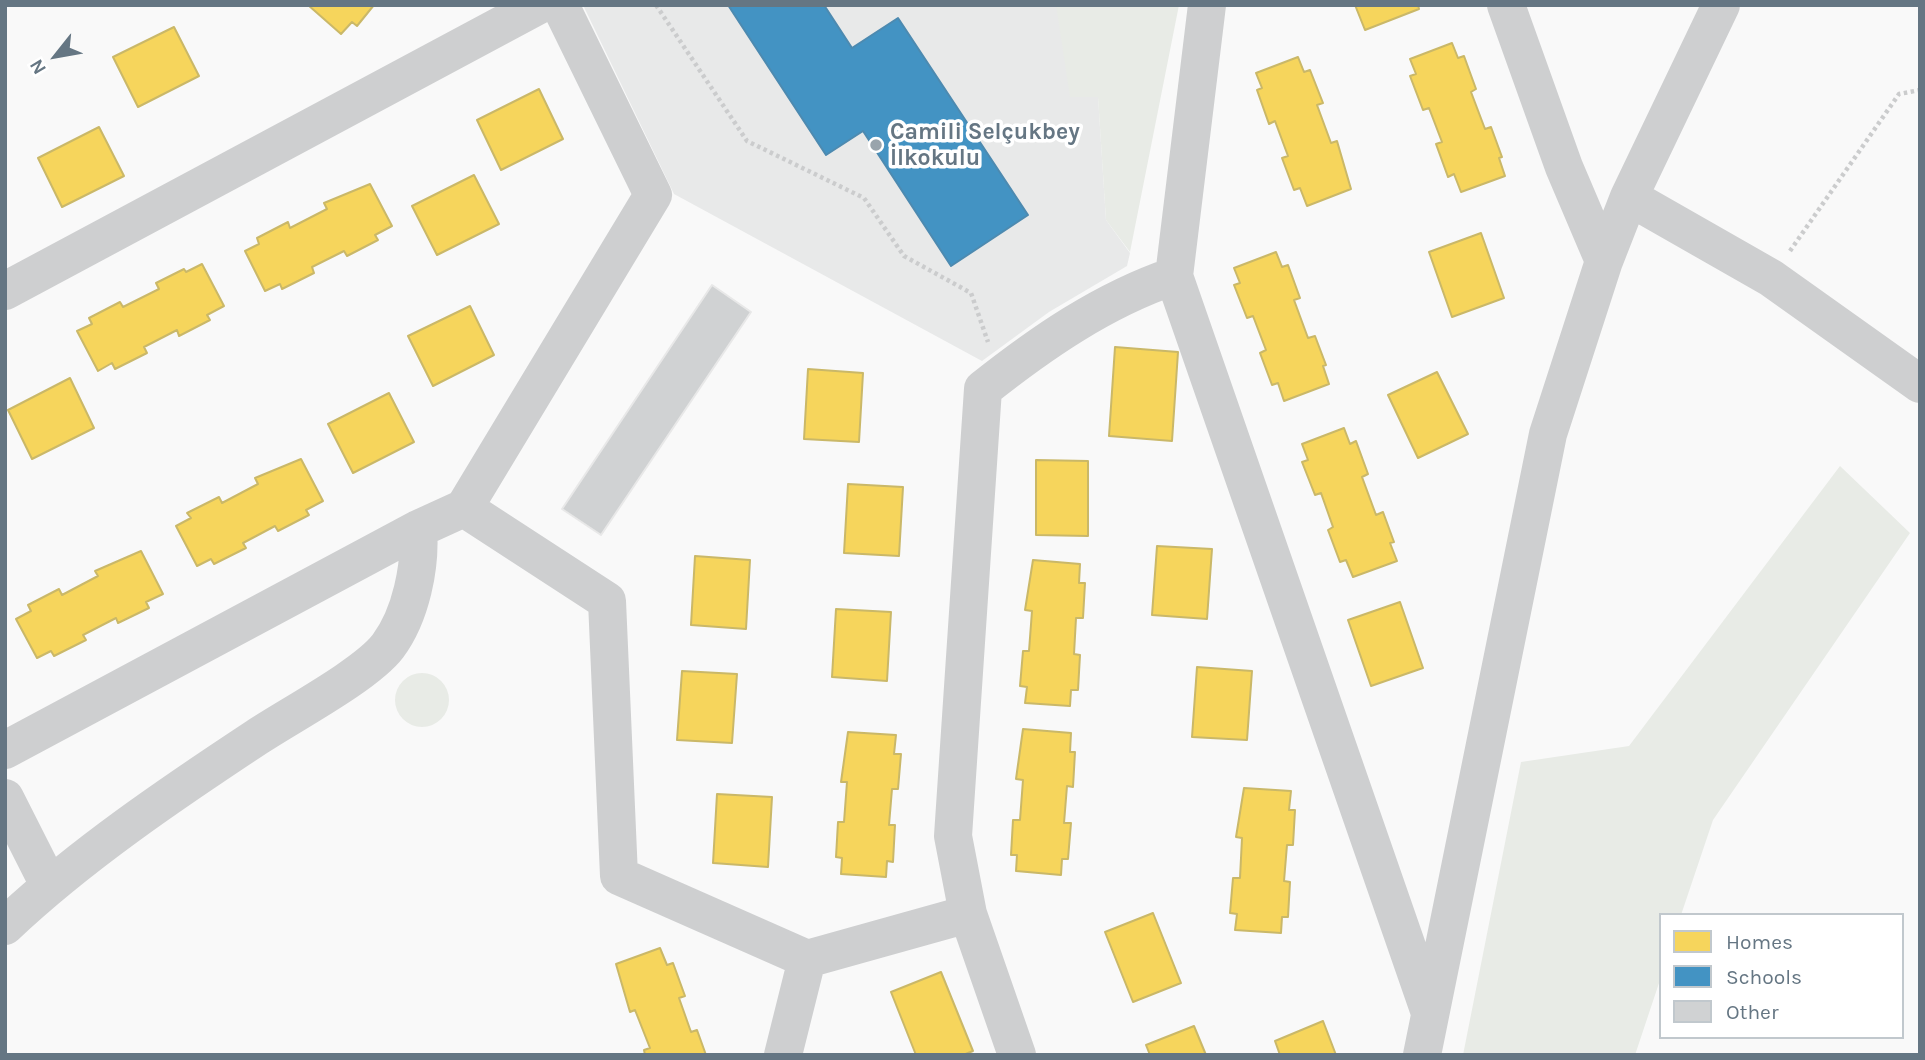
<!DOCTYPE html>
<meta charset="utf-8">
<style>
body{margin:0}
#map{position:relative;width:1925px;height:1060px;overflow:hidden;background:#f9f9f9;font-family:Karla,sans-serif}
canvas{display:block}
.frame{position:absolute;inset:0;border:7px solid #657683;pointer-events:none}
.legend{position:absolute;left:1659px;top:913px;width:245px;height:126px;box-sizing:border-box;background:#fff;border:2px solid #c1c8cd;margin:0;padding:9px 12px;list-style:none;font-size:21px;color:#657683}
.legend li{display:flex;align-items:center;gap:14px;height:35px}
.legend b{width:35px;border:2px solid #c1c8cd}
.north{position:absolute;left:21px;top:21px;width:70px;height:70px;-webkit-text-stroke:5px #fff;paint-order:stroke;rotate:239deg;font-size:19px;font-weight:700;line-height:28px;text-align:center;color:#657683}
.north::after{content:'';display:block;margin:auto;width:24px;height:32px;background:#657683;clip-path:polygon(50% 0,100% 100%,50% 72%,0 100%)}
</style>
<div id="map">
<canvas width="1925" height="1060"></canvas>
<div class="frame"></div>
<ul class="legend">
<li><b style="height:19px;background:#f6d55c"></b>Homes</li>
<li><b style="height:19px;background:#4393c3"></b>Schools</li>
<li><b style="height:19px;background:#d0d2d3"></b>Other</li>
</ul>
<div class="north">N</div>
</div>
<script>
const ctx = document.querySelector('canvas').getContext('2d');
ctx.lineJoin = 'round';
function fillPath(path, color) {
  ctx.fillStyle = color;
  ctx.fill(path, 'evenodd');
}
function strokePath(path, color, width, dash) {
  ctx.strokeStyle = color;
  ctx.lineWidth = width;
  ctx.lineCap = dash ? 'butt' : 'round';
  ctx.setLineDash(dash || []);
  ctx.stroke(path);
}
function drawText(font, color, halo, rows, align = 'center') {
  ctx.font = font + ' Karla,sans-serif';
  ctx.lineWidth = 7;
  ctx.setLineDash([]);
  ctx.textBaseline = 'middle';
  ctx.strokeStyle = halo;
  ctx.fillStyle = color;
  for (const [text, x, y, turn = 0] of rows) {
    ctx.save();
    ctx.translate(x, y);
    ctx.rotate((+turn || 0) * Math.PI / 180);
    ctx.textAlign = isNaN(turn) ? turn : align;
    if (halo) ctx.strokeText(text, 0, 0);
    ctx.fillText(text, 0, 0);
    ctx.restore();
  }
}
fillPath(new Path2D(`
 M583 5H1056L1098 96 1106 220 1130 253 1127 266 1049 312 982 361 674 194Z`), '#e8e9e9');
fillPath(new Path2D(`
 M1056 5H1179L1130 252 1106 220 1098 97H1070Z
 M1840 466 1910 533 1713 820 1681 915H1661V977L1635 1055H1463L1521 762 1629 746Z
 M395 700a27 27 0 1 1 54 0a27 27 0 1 1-54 0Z`), '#e8ebe6');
const homes = new Path2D(`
 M308 5H374L357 26 352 22 341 34Z
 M1355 5H1418L1419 9 1365 30Z
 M174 27 199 76 138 107 113 57Z
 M1452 43 1458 58 1464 56 1476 89 1471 92 1485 129 1491 127 1502 157 1499 158 1505 176 1461 192 1454 174 1448 177 1436 144 1442 142 1429 108 1423 110 1410 76 1416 74 1410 59Z
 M1298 57 1304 72 1310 70 1323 103 1317 105 1331 143 1337 141 1351 189 1307 206 1300 188 1294 190 1282 158 1288 156 1275 121 1269 124 1257 90 1262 88 1256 73Z
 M539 89 563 139 501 170 477 120Z
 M99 127 124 176 62 207 38 158Z
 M474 175 499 224 437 255 412 206Z
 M370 184 392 226 375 235 378 240 347 256 344 251 312 267 314 273 282 289 280 284 265 291 245 251 259 244 257 238 288 222 290 228 327 209 324 203Z
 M1481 233 1504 298 1452 317 1429 252Z
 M1276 252 1282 267 1288 265 1300 298 1294 300 1308 338 1315 336 1326 365 1323 366 1329 384 1284 401 1278 383 1272 385 1260 353 1266 350 1253 316 1247 318 1234 285 1240 283 1234 268Z
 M202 264 224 306 207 315 210 320 179 336 177 330 144 347 147 353 115 369 112 363 98 371 77 331 92 324 89 318 120 302 123 307 159 289 156 283 184 269 186 272Z
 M470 306 494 355 433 386 408 336Z
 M1115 347 1178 352 1172 441 1109 436Z
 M808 369 863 373 859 442 804 439Z
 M1437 372 1468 434 1418 458 1388 395Z
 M70 378 94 428 32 459 8 410Z
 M389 393 414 442 353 473 328 424Z
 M1344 428 1350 444 1356 441 1368 474 1362 477 1376 515 1383 512 1394 542 1390 543 1397 561 1353 577 1346 560 1340 562 1328 530 1333 527 1321 493 1315 495 1302 462 1308 460 1302 444Z
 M301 459 323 501 306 510 309 515 278 531 275 526 243 543 246 548 214 564 211 559 197 566 176 526 191 518 187 513 219 497 222 503 258 484 255 478Z
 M1036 460 1088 461V536L1036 535Z
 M848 484 903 487 899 556 844 553Z
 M1157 546 1212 549 1207 619 1152 615Z
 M141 551 163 594 146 602 149 608 118 623 116 618 83 635 86 640 54 656 51 651 37 658 16 619 31 611 28 605 59 589 62 595 98 576 95 571Z
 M695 556 750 560 746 629 691 625Z
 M1033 560 1080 564 1079 583H1085L1083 618H1076L1074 654 1080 655 1078 690H1071L1070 706 1025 703 1027 687 1020 686 1023 651H1029L1032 611 1025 610Z
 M1400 602 1423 668 1371 686 1348 620Z
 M836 609 891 612 887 681 832 677Z
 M1197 667 1252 671 1247 740 1192 737Z
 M682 671 737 674 732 743 677 740Z
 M1023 729 1071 733 1070 752H1075L1073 787 1067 786 1064 823H1071L1068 859H1062L1061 875 1016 871 1017 855H1011L1013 820H1020L1023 780 1016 779Z
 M848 732 896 735 894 754H901L898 789H892L889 825H895L893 862 887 861 886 877 841 874 842 858 836 857 838 822H844L847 782H841Z
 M1244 788 1291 791 1289 810H1295L1293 845H1287L1284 881 1290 882 1288 917H1282L1281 933 1235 930 1237 914 1230 913 1233 878H1240L1242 838 1236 837Z
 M717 794 772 797 768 867 713 863Z
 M1153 913 1181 983 1133 1002 1105 932Z
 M660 948 667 965 673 963 685 996 679 998 691 1032 697 1030 706 1055H645L644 1050 650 1048 635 1010 630 1012 616 964Z
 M941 972 973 1051 963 1055H916L891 992Z
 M1323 1021 1336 1055H1280L1275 1041Z
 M1194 1026 1206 1055H1150L1146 1045Z`);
fillPath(homes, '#f6d55c');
strokePath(homes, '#cab868', 2);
const schools = new Path2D(`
 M728 5H824L852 48 898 18 1028 215 951 266 863 131 826 155Z`);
fillPath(schools, '#4393c3');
strokePath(schools, '#4d8ab0', 2);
const building = new Path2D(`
 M712 285 751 312 601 535 562 509Z`);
fillPath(building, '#d0d2d3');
strokePath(building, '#e8e8e8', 2);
strokePath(new Path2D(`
 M656 5 747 141 864 198 904 256 971 293 988 342
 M1790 251 1899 94 1920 90`), '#cbcccd', 4.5, [3.5, 3.5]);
strokePath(new Path2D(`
 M1506 5 1564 167 1604 261
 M1629 197 1771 278 1920 384
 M1174 276 1429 1010
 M5 291 539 5
 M464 508 653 195 560 5
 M5 750 418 529 464 508 607 601 619 876 807 959 783 1055
 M5 798 49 885
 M968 914 953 836 983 389C1041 343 1103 300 1174 276L1207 5
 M5 926C79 856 172 793 257 737 290 715 366 675 388 646 411 615 421 566 418 529
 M807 959 968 914 1017 1055
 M1422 1055 1548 434 1604 261 1629 197 1721 5`), '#cecfd0', 38);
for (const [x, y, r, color] of [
 [876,145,7,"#99a4ac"]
]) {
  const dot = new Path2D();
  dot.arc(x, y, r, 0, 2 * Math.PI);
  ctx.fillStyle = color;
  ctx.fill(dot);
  strokePath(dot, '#fff', 2.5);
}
drawText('bold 23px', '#657683', '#fff', [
 ["Camili Selçukbey",890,132],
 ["İlkokulu",890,158]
], 'left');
</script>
